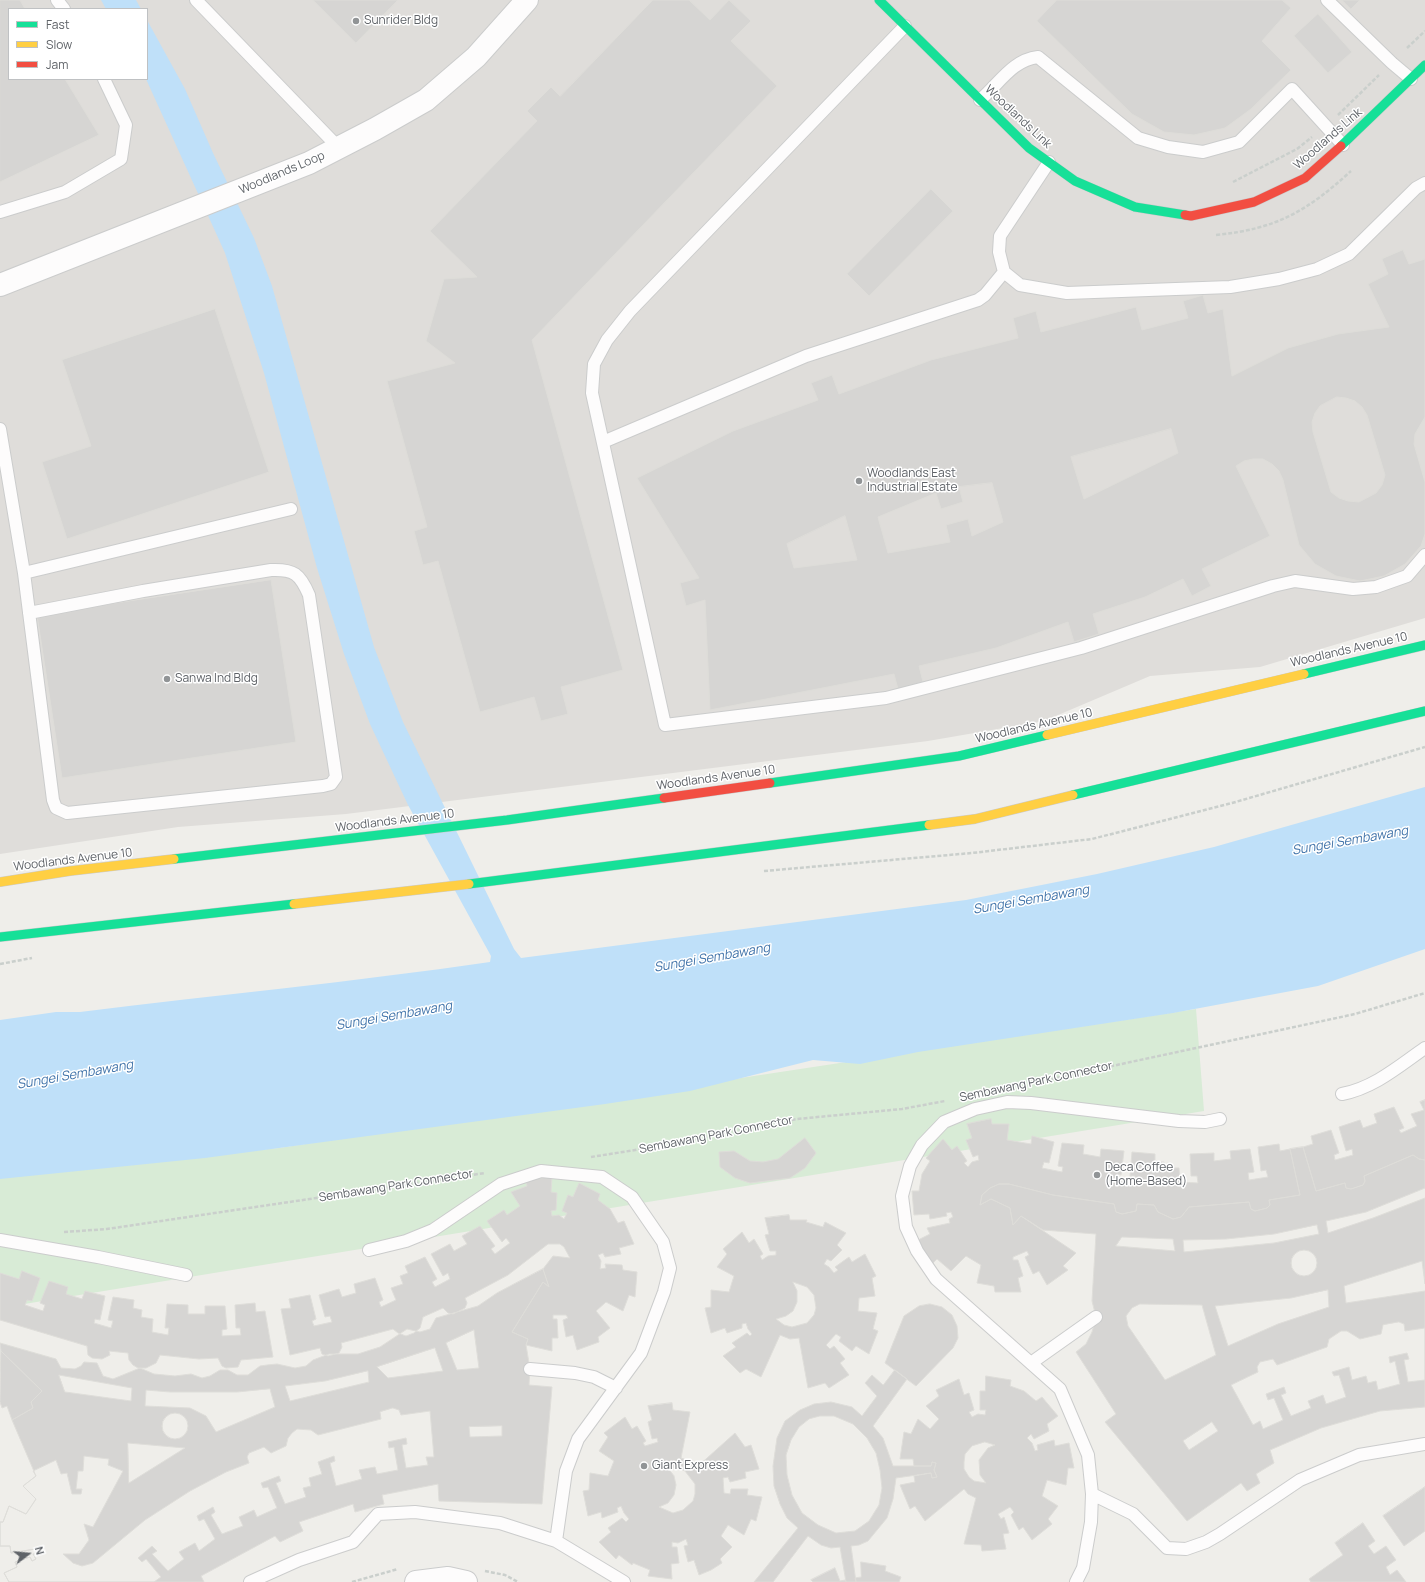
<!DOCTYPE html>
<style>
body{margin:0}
#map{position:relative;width:1425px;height:1582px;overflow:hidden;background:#efeeea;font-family:Manrope,sans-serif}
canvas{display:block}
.legend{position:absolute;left:8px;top:8px;width:140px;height:72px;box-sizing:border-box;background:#fff;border:1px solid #bfc1c3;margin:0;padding:5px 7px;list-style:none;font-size:12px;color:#5f6368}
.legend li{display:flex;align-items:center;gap:8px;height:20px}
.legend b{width:20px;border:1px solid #bfc1c3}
.north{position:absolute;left:8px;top:1534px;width:40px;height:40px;-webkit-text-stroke:3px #fff;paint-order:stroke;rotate:74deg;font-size:11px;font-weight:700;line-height:16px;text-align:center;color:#5f6368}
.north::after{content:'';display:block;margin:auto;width:14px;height:18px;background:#5f6368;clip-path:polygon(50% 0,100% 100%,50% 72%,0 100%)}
</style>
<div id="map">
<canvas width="1425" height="1582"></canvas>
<ul class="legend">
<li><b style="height:5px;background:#16e098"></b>Fast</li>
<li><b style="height:5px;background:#ffcf43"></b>Slow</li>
<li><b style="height:5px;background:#f24e42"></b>Jam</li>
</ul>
<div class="north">N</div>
</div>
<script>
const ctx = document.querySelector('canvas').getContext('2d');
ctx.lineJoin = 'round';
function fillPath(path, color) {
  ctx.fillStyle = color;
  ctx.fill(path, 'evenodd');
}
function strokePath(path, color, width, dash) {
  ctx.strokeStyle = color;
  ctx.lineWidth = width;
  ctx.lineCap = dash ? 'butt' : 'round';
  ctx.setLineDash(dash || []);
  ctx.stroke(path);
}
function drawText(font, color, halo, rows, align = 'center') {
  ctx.font = font + ' Manrope,sans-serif';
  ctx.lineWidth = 3;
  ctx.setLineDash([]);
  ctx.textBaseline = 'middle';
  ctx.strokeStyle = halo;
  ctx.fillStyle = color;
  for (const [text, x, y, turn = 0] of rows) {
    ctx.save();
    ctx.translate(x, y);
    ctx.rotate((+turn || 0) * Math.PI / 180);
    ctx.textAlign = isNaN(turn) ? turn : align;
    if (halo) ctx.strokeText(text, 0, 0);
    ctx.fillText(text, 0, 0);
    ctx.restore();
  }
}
fillPath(new Path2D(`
 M0 0H1425V618L1260 667 1150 676 1044 721 928 741 346 814 178 827 0 854ZM9 9H147V79H9Z`), '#dfddda');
fillPath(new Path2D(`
 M1196 1009 1204 1111 0 1308V1173L279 1148Z`), '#d8ebd6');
fillPath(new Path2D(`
 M101 0H136L141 9H106Z
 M147 20 185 89 213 153 254 238 272 286 374 647 403 722 514 949 521 958 966 900 1097 874 1214 847 1425 787V949L1318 986 1173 1013 918 1052 860 1064 813 1060 690 1091 605 1104 205 1158 0 1179V1020L56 1012H80C216 995 353 982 490 962L491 956 408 805 370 724 344 654 317 568 264 373 225 253 146 79Z`), '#bfe0f9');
const building = new Path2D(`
 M0 0H20L25 9H9V79H65L99 135 0 182Z
 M313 0H398L356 43Z
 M653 0H689L710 20 729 0 751 21 731 41 777 86 532 340 623 670 561 687 568 714 541 721 534 697 480 712 438 561 423 565 414 531 427 527 387 381 455 363 426 341 444 279 477 277 430 231 537 121 527 111 551 87 560 96Z
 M1057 0H1282L1291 8 1262 41 1291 70 1251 109 1225 128 1194 135 1164 132 1132 114 1037 21Z
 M1342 0H1360L1351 9Z
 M1318 14 1352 52 1328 73 1294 36Z
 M931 189 953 211 869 296 847 274Z
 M1403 250 1409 264 1425 259V417L1415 434 1414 444 1425 482V534L1421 546 1405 564 1384 576 1360 581 1336 576 1315 564 1299 545 1283 480 1279 471 1272 464 1263 459H1253L1244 461 1236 466 1270 536 1202 569 1211 586 1192 596 1183 579 1145 597 1093 614 1099 634 1074 642 1068 622 996 648 919 666 923 682 898 689 894 674 710 710 705 600 686 606 680 583 699 578 637 478 733 431 818 400 811 383 832 375 839 394 931 360 1018 338 1013 318 1036 311 1041 332 1136 307 1142 330 1188 318 1183 301 1203 295 1208 313 1223 309 1232 376 1288 348 1338 334 1389 327 1368 284 1388 274 1382 259ZM1337 397 1346 398 1355 401 1362 407 1367 415 1385 475 1382 485 1376 493 1359 502 1348 501 1339 498 1331 492 1313 432 1312 422 1315 413 1320 406ZM1171 429 1178 453 1084 499 1071 457ZM992 483 1003 522 972 536 968 519 946 525 950 542 888 553 878 517 936 493 941 509 963 502 959 487ZM845 516 857 560 794 568 787 544Z
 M215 309 269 472 67 539 42 462 91 446 62 360Z
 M271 580 296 742 62 778 37 615Z
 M1425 1100V1160L1419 1159 1413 1155 1364 1176 1365 1181 1363 1185 1351 1189 1346 1188 1345 1183 1316 1191 1303 1147 1313 1144 1311 1136 1331 1130 1339 1153 1334 1155 1335 1160 1353 1155 1352 1149 1346 1151 1339 1127 1360 1120 1363 1128 1377 1123 1374 1114 1394 1107 1404 1128 1399 1130 1401 1133 1417 1126 1411 1114 1424 1110 1420 1102Z
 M991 1119 992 1124H1009L1007 1140 1031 1144 1032 1136 1054 1142 1049 1163 1044 1162 1042 1168 1062 1172 1063 1167 1058 1166 1062 1143 1084 1145 1083 1154 1100 1157 1101 1149 1124 1151 1121 1175 1117 1174 1116 1181 1135 1182V1176H1130L1132 1152 1155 1154V1162H1164V1168H1179L1180 1182 1198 1183 1197 1176H1191L1190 1154 1214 1153V1161L1231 1159 1230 1151 1250 1149 1254 1172 1248 1173 1249 1180 1268 1177 1266 1170 1261 1171 1258 1147 1279 1144 1280 1151 1290 1149 1300 1195 1269 1200 1270 1205 1267 1208 1255 1211 1251 1209 1249 1202 1189 1207 1181 1217 1173 1219 1158 1212 1154 1205 1137 1204 1136 1211 1122 1214 1116 1212 1114 1204 1053 1195 1009 1184H999L990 1188 982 1195 980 1205 991 1199 1010 1208 1013 1225 1021 1216 1076 1253 1063 1266 1068 1270 1047 1285 1039 1271 1033 1274 1025 1257 1029 1255 1027 1251 1013 1257V1260H1018L1023 1276 1018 1278 1021 1292H995L994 1286 977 1283 981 1265 966 1256 951 1271 937 1259 933 1263 916 1241 930 1234 927 1228 950 1223 949 1219 953 1217 951 1212 946 1213 947 1216 930 1219 929 1214 914 1215 912 1191H919L922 1174 930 1161 926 1158 943 1139 952 1150 957 1146 967 1161 964 1163 968 1167 972 1162 979 1160 978 1155 973 1157 966 1140 972 1138 967 1124Z
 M805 1138 816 1153 805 1168 790 1178 750 1183 735 1178 720 1167 719 1152 734 1151 750 1161 763 1162 778 1159Z
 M1303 1147 1316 1191 1345 1183 1346 1188 1351 1189 1363 1185 1365 1181 1364 1176 1413 1155 1419 1159 1425 1160V1188L1366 1212 1326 1221 1328 1233 1373 1218 1425 1198V1284L1422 1261 1344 1286 1346 1303 1425 1291V1407L1380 1411 1321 1428 1270 1450 1274 1463 1256 1474 1260 1483 1247 1491 1241 1483 1187 1521 1105 1422 1116 1414 1076 1352 1086 1344 1092 1332 1096 1317 1092 1301 1096 1234 1043 1230 1021 1216 1013 1225 1010 1208 991 1199 980 1205 982 1195 990 1188 999 1184H1009L1053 1195 1114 1204 1116 1212 1122 1214 1136 1211 1137 1204 1154 1205 1158 1212 1173 1219 1181 1217 1189 1207 1249 1202 1251 1209 1255 1211 1267 1208 1270 1205 1269 1200 1300 1195 1290 1149ZM1317 1225 1319 1234 1274 1243 1184 1252 1183 1240 1226 1239 1274 1234ZM1122 1237 1173 1239 1175 1251 1116 1246ZM1328 1290 1329 1307 1278 1324 1228 1346 1215 1306 1291 1298ZM1140 1304 1202 1305 1216 1355 1165 1380 1128 1326 1126 1316 1132 1308ZM1212 1422 1218 1431 1189 1450 1183 1441Z
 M552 1177 551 1192 557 1193 556 1210 551 1211 552 1216 559 1215 564 1219 567 1213 562 1211 568 1195 573 1197 579 1183 600 1194 598 1200 610 1209 618 1223 624 1221 634 1244 619 1248 621 1254 605 1257 603 1253 598 1255 601 1261 600 1269 606 1268 605 1264 622 1265 623 1270 637 1272 635 1297 629 1295 623 1311 606 1302 596 1311 610 1328 598 1337 599 1342 577 1350 573 1335 566 1337 563 1320 568 1318 566 1315H553V1319H557L558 1338H552V1351L526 1345 528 1339 512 1332 543 1282 549 1287 543 1269 553 1256 570 1258 564 1247 560 1244H548L508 1275 465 1298 467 1303 465 1308 453 1314 448 1313 443 1308 423 1317 420 1328 414 1333 406 1336 398 1333 393 1329 341 1343 342 1347 339 1353 328 1356 322 1354 320 1348 290 1355 281 1309 291 1308 289 1299 310 1295 316 1319 312 1321 314 1326 332 1322 330 1316 325 1317 319 1295 339 1289 342 1297 356 1293 354 1284 375 1278 383 1300 379 1302 381 1307 396 1300 391 1288 403 1284 400 1276 408 1273 405 1266 425 1257 437 1279 432 1282 435 1287 450 1279 448 1273 443 1276 431 1254 450 1244 454 1251 467 1244 462 1236 480 1226 495 1246 491 1249 495 1254 510 1243 506 1238 502 1242 487 1221 504 1210 507 1215 520 1206 511 1192 527 1186 526 1180Z
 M789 1215 790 1220H807L806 1222 823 1227 825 1222 846 1233 837 1245 842 1250 831 1261 827 1259 824 1264 829 1267 834 1273 838 1270 835 1267 849 1257 852 1262 865 1254 876 1276 872 1278 875 1296 859 1298 858 1311 877 1313 873 1329 878 1331 869 1354 856 1346 852 1351 839 1341 841 1337 836 1334 826 1345 830 1349 834 1346 845 1359 840 1363 849 1375 829 1388 825 1383 808 1388 799 1338 790 1339 780 1335 761 1377 746 1369 740 1373 723 1356 736 1347 732 1343 747 1333 750 1336 752 1334 748 1329 746 1323 742 1324V1328L727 1333 725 1328 711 1333 705 1308 711 1307V1290L729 1292 734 1276 717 1267 727 1254 723 1249 742 1232 749 1243 754 1239 763 1254 760 1256 762 1260 768 1256 776 1255V1251H770L765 1235 769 1234 765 1218ZM793 1282 807 1287 814 1295 816 1308 814 1315 807 1323 792 1327 784 1325 776 1319 786 1316 793 1311 797 1302V1291Z
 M1291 1263a13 13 0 1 1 26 0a13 13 0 1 1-26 0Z
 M543 1269 549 1287 543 1282 512 1332 528 1339 526 1345 530 1369 529 1385 552 1387 542 1504 439 1501 438 1484 382 1495 384 1504 355 1512 353 1504 299 1522 303 1531 280 1542 275 1536 201 1576 204 1582H9L4 1573 17 1567 15 1562 30 1557 32 1561 36 1559 33 1554H36L35 1549 11 1553 10 1546H0V1522H3L9 1506 26 1514 36 1499 23 1486 36 1476 12 1420 33 1408 31 1402 42 1391 1 1351 0 1343 56 1359 61 1368 75 1369 81 1366 84 1362 97 1363 103 1376 113 1379 140 1368 154 1374 175 1376 191 1374 202 1378 210 1376 220 1370H228L237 1375H248L260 1366 267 1365 277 1364 295 1368 306 1366 313 1360 329 1354H358L380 1347 407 1329 420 1332 430 1329 436 1318 478 1306 497 1293ZM474 1330 479 1368 457 1370 446 1343ZM435 1348 443 1371 388 1378 377 1367ZM368 1371 369 1382 290 1401 285 1386 325 1381ZM59 1375 132 1388 131 1401 65 1392ZM270 1389 275 1407 216 1432 206 1416 190 1408 145 1406 146 1390 170 1392H237ZM502 1426V1436L470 1437 469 1427ZM128 1443 185 1448 129 1483Z
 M22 1271 40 1278 32 1301 27 1300 25 1305 43 1311 45 1305 40 1303 49 1281 68 1287 66 1294 82 1299 85 1291 105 1296 100 1320 95 1319 94 1323 111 1328 113 1321 108 1320 113 1297 134 1300 133 1308 142 1310 141 1317 153 1319 152 1332 168 1335 169 1328H165L167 1304 188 1305V1314H205V1306H225L227 1329 222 1330V1336L241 1335 240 1328H236L235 1305 255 1303 256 1312 265 1311 273 1357 241 1360 238 1367 226 1368 222 1366 218 1358 199 1359 160 1355 156 1363 146 1368H138L133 1365 129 1360 128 1353 109 1351 110 1355 102 1359 92 1358 88 1355 87 1346 0 1320V1273L19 1279Z
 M930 1304 942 1307 952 1315 957 1326 958 1338 953 1348 916 1386 885 1363 904 1316 919 1306Z
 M1399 1322 1404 1324 1405 1331 1425 1328V1380L1408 1382 1404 1360 1409 1359 1407 1353 1389 1357 1390 1363 1395 1361 1400 1384 1378 1390 1376 1381 1368 1383 1366 1376 1352 1380 1349 1367 1332 1372 1334 1376 1339 1375 1346 1397 1326 1404 1323 1395 1308 1401 1311 1408 1291 1416 1281 1395 1286 1393 1284 1387 1266 1394 1268 1400 1274 1398 1283 1420 1263 1429 1260 1421 1253 1425 1231 1385 1258 1372 1257 1367 1260 1362 1273 1359 1277 1365 1327 1347 1329 1339 1341 1331H1347L1360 1339 1381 1334 1383 1325Z
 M1 1351 42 1391 31 1402 33 1408 12 1420 7 1406 2 1408 0 1402Z
 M895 1370 907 1379 873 1426 883 1438 893 1466H931L932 1462 936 1463 934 1470 937 1477 932 1478 931 1473 896 1478 893 1499 887 1518 868 1541 859 1545 851 1546 856 1582H846L840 1547 831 1548 821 1545 808 1536 773 1582H754L798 1528 787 1518 780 1504 774 1486 773 1466 777 1438 785 1421 800 1410 814 1404 831 1402 852 1407 862 1416 877 1396 865 1383 872 1375 883 1385ZM820 1416H834L853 1424 867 1438 876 1453 880 1470 882 1488 879 1505 869 1521 855 1531 836 1533 818 1525 802 1513 792 1495 787 1475 786 1455 791 1440 799 1427 809 1419Z
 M986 1376 1011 1380 1010 1386 1024 1391 1036 1401 1042 1397 1058 1416 1047 1424 1049 1431 1034 1439 1031 1434 1027 1438 1032 1443 1035 1451 1038 1450 1037 1445 1054 1440 1055 1446 1069 1443 1074 1468H1068L1066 1485 1047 1480 1042 1496 1058 1506 1048 1519 1052 1524 1032 1540 1023 1527 1019 1530 1011 1515 1014 1512 1010 1507 998 1514 1001 1519 1004 1517 1009 1533 1003 1534 1006 1549 982 1551 981 1545 964 1544 976 1498 968 1494 964 1489 925 1521 915 1506 910 1509 900 1485 915 1482 914 1476 931 1473 932 1478 937 1477 934 1470 936 1463 932 1462 931 1466H914L913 1459H900L904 1432 911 1434 918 1419 930 1429 939 1419 926 1406 939 1396 936 1390 959 1379 964 1395 969 1393 974 1410 969 1412 972 1417 978 1414 985 1415 986 1410H980V1391H985ZM985 1442 995 1445 988 1448 979 1460 980 1475 986 1483 974 1481 969 1477 964 1469V1462L965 1454 972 1446Z
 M672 1403 673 1410 690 1412 681 1458 690 1461 697 1467 735 1433 745 1447 751 1445 759 1469 745 1472 746 1478 730 1482 728 1477 723 1478 724 1493 730 1494 731 1489H748L747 1495 762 1497 756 1521 751 1519 744 1535 728 1525 721 1536 732 1547 720 1559 722 1563 711 1570 699 1575 694 1560 688 1562 684 1546 688 1545 686 1539 678 1543 672 1542V1547H677L679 1563 671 1564 672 1579 648 1576 650 1570 633 1563 632 1565 619 1555 616 1559 599 1542 611 1532 608 1528 622 1518 626 1522 629 1519 624 1513 621 1506 617 1508 618 1512 602 1518 601 1512 588 1516 583 1491 589 1490 590 1473 608 1476 614 1461 599 1451 608 1437 604 1433 625 1417 632 1429 637 1426 646 1441 643 1443 645 1446 658 1442 657 1438 652 1439 648 1422 652 1420 648 1406ZM668 1468H678L685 1471 695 1484V1494L693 1501 683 1510 673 1513 659 1507 668 1503 674 1495 676 1485 674 1476Z
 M393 1408 399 1410 401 1415 430 1411 434 1457H426L428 1465 406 1468 402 1445 407 1444 406 1438 388 1442 389 1448 394 1447 398 1470 377 1474 375 1467 359 1470 362 1479 336 1486 330 1463 335 1461 334 1456 318 1462 322 1474 309 1478 311 1486 303 1488 306 1497 285 1504 276 1483 281 1481 279 1476 261 1483 263 1488 268 1487 277 1508 257 1517 254 1510 239 1517 243 1526 222 1534 211 1515 215 1512 213 1507 197 1516 199 1521 204 1519 215 1539 199 1551 195 1543 179 1552 184 1559 168 1571 152 1554 157 1551 152 1546 138 1558 142 1562 146 1559 161 1577 154 1582H9L4 1573 17 1567 15 1562 30 1557 32 1561 36 1559 33 1554H36L35 1549 11 1553 10 1546H0V1522H3L9 1506 26 1514 36 1499 23 1486 36 1476 33 1471 56 1460 61 1474 67 1473 72 1494H81L82 1489H76L78 1471H83L84 1456 109 1459 108 1465 123 1471 93 1527 84 1524 89 1540 79 1554H63L73 1563 82 1566 93 1563 145 1520 190 1491 226 1472 249 1463 247 1457 249 1453 264 1447 271 1453 286 1446 288 1438 292 1433 297 1429 311 1430 318 1435 381 1419 380 1412Z
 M162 1426a13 13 0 1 1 26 0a13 13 0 1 1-26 0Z
 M1425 1487V1531L1404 1546 1383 1516Z
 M1363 1523 1375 1541 1368 1546 1374 1554 1386 1546 1396 1560 1386 1567 1390 1575 1397 1570 1406 1582H1311L1309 1579 1343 1555 1335 1543Z
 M861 1562 886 1566 885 1571 901 1577 899 1582H856L855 1578 861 1577Z
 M835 1568 840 1581 845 1580 846 1582H813L811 1580Z`);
fillPath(building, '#d6d5d3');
strokePath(building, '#deddd9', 1);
const lane = new Path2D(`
 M57 0 64 9
 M196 0 339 148
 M1327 0 1392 63 1411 79
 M905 26 630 311 607 340 594 364 592 393 665 725 886 698 1081 648 1273 586 1295 581 1353 589 1376 587 1407 576 1425 555
 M980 100C999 84 1012 60 1038 57L1138 138 1168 147 1203 152 1239 142 1292 89 1343 145
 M1049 162 1000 236 999 252 1004 272 1020 285 1067 293 1230 287 1279 279 1317 269 1349 254 1416 188 1425 183
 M0 212 65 192 121 159 126 125 104 79
 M0 429 24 573 53 800 56 808 67 813 323 786 331 784 336 777 309 595C300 574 294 569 271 570L143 591 29 613
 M603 442 806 356 978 300 985 295 1004 272
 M24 573 291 509
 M1342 1094C1374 1088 1399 1066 1425 1048
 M0 1240 98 1257 186 1275
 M369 1250 406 1241 433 1230 501 1184 541 1171 602 1177 632 1197 663 1242 670 1268 664 1292 641 1353 578 1439 566 1471 556 1541
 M1031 1363 1096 1317
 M530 1369 575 1373 594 1377 616 1388
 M1092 1494 1133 1514 1167 1548 1186 1549 1206 1542 1220 1534 1300 1480 1359 1455 1425 1444
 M250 1582 299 1560 353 1542 378 1514 415 1512 500 1523 556 1541 624 1582
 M1076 1582 1083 1568 1091 1522 1092 1494 1088 1455 1060 1389 936 1279 917 1251 906 1227 902 1196 910 1166 922 1145 944 1122 975 1109 1007 1102 1031 1103 1179 1121 1205 1122 1220 1119`);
const street = new Path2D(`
 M0 285 309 163 375 129 426 100 476 57 527 0
 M416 1582 448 1578 466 1582`);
const fast = new Path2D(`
 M879 0 1029 148 1075 181 1135 207 1185 215
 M1341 146 1425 65
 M1304 674 1425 645
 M770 783 959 756 1047 735
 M1073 795 1425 711
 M174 859 507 820 664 798
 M469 884 929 825
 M0 937 294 904`);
const slow = new Path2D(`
 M1047 735 1304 674
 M929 825 975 819 1073 795
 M0 882 70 871 174 859
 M294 904 469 884`);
const jam = new Path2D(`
 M1185 215 1191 216 1254 202 1305 178 1341 146
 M664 798 770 783`);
strokePath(lane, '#cbcccc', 14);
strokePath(street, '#cbcccc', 24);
strokePath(fast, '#cacacb', 10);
strokePath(slow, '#cacacb', 10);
strokePath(jam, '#cacacb', 10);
strokePath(new Path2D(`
 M1407 48 1425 31
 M1338 115 1379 75
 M1233 182 1297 149 1312 137
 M1216 235C1277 229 1307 211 1351 171
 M764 871 972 853 1092 839 1232 803 1425 747
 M0 964 32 958
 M1028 1084 1355 1014 1425 993
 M591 1157 648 1148 797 1119 902 1109 945 1101
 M64 1232 107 1229 485 1173
 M485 1571 505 1575 518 1582
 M352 1582 398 1569`), '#cacfcc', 2.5, [4, 2]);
strokePath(lane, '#fdfcfc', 12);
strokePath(street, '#fdfcfc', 22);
strokePath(fast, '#16e098', 9);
strokePath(slow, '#ffcf43', 9);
strokePath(jam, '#f24e42', 9);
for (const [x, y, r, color] of [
 [356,21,4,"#919496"],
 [859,481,4,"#919496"],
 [167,679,4,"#919496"],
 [1097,1175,4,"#919496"],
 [644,1466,4,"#919496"]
]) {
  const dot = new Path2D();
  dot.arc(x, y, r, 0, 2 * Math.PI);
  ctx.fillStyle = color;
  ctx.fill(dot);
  strokePath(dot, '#fff', 1.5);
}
drawText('12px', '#5f6368', '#fff', [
 ["Sunrider Bldg",364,21],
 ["Woodlands East",867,474],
 ["Industrial Estate",867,488],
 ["Sanwa Ind Bldg",175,679],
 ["Deca Coffee",1105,1168],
 ["(Home-Based)",1105,1182],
 ["Giant Express",652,1466]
], 'left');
drawText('12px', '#5f6368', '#fff', [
 ["Woodlands Link",1018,117,43],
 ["Woodlands Link",1328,139,-41],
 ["Woodlands Loop",282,173,-23],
 ["Woodlands Avenue 10",1349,650,-13],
 ["Woodlands Avenue 10",1034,726,-13],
 ["Woodlands Avenue 10",716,778,-8],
 ["Woodlands Avenue 10",395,821,-7],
 ["Woodlands Avenue 10",73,860,-7],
 ["Sembawang Park Connector",1036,1082,-12],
 ["Sembawang Park Connector",716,1135,-11],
 ["Sembawang Park Connector",396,1186,-9]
]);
drawText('italic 13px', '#4174aa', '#fff', [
 ["Sungei Sembawang",1350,841,-10],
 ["Sungei Sembawang",1031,900,-10],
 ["Sungei Sembawang",712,958,-10],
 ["Sungei Sembawang",394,1016,-10],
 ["Sungei Sembawang",75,1075,-10]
]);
</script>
